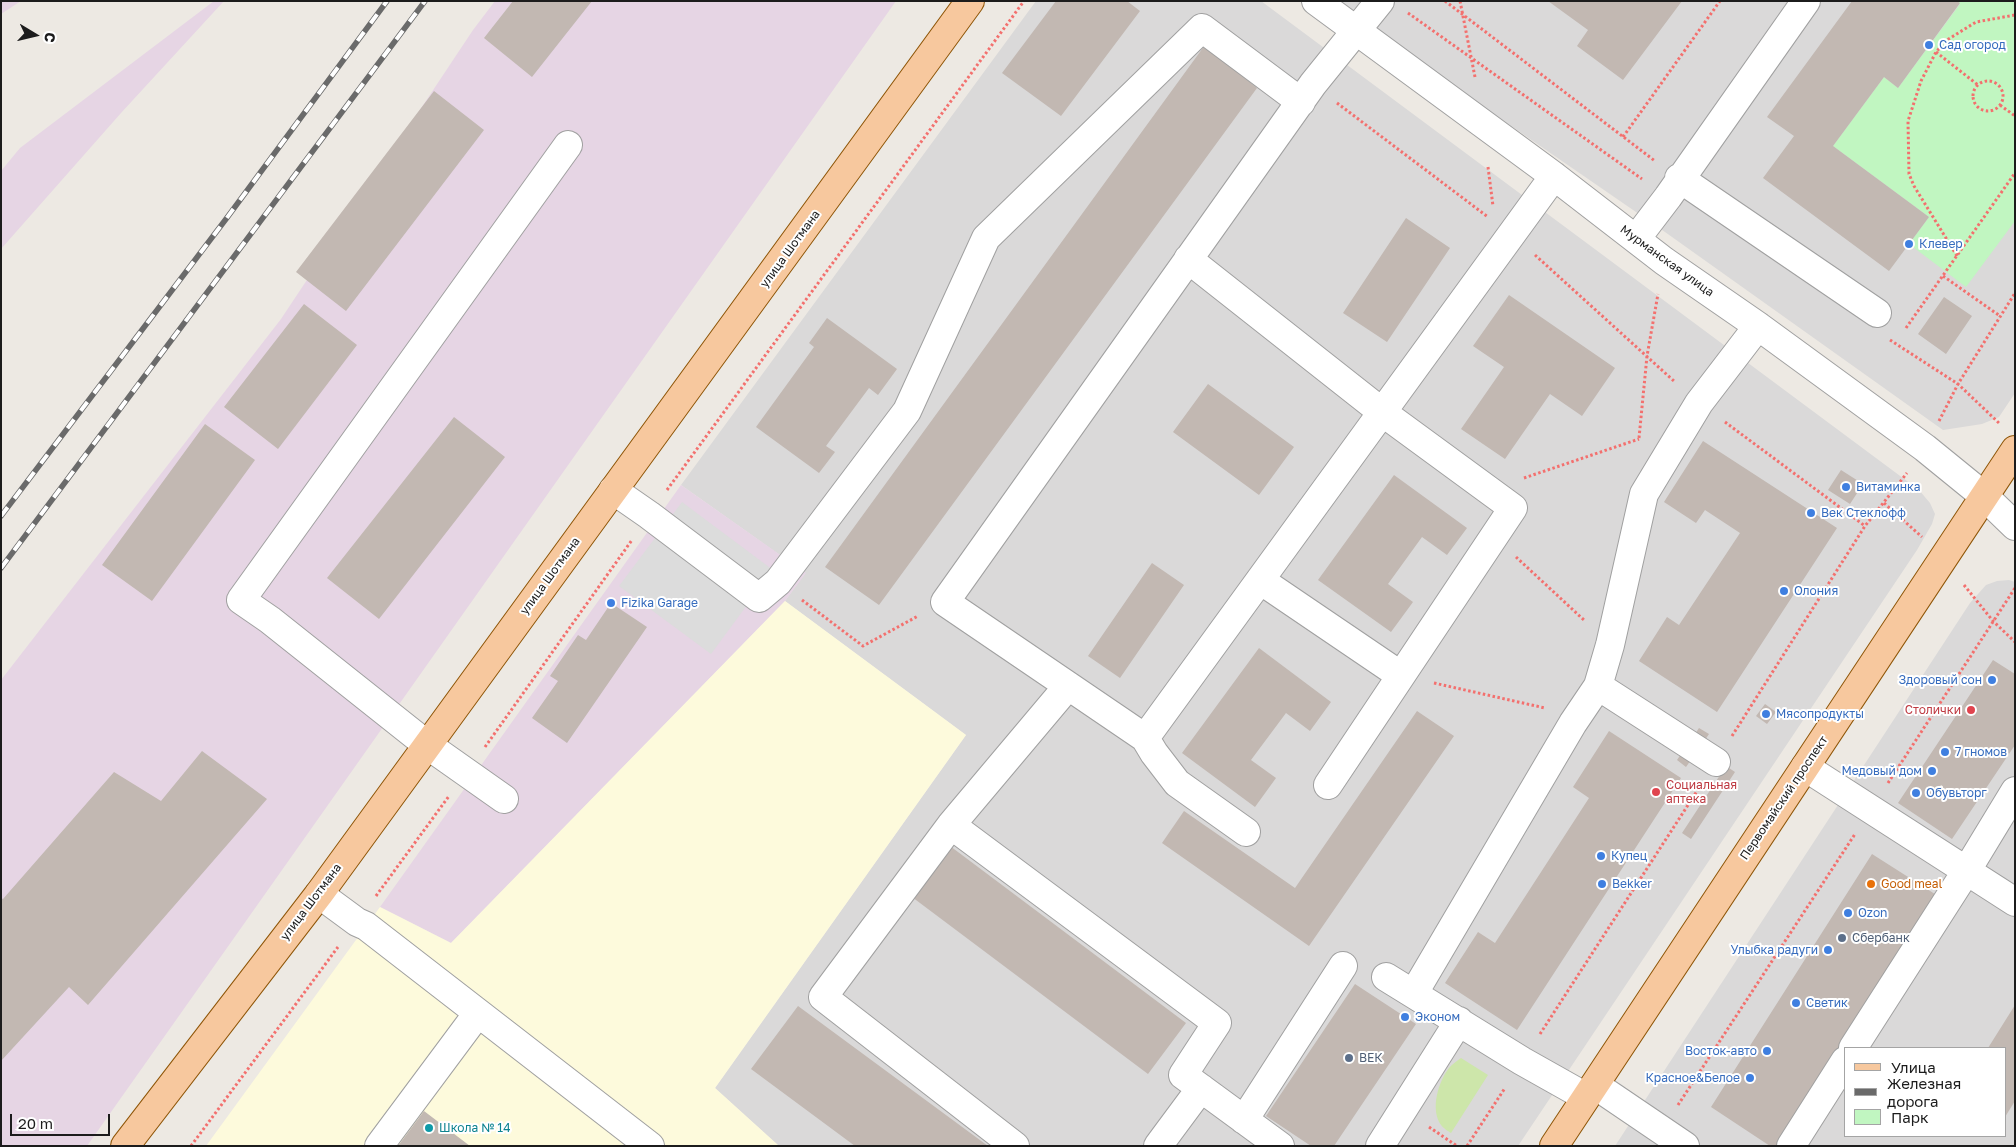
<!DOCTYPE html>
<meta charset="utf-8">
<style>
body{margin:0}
#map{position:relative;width:2016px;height:1147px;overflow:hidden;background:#ede9e3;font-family:"Golos Text",sans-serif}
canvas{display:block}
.frame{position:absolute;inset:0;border:2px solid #1c1c1c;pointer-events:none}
.legend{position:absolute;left:1844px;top:1047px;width:162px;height:90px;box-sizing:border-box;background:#fff;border:1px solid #a4a4a4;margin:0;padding:6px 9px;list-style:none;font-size:15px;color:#1c1c1c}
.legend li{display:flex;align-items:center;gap:10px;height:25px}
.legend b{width:25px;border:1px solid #a4a4a4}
.north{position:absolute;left:10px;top:10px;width:50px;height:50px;-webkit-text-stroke:4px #fff;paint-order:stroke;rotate:99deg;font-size:14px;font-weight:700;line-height:20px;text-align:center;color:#1c1c1c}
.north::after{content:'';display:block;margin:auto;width:18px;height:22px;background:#1c1c1c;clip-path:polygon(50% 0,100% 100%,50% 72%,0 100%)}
.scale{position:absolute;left:10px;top:1114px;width:100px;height:22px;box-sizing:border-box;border:2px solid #1c1c1c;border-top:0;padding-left:6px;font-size:15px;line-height:18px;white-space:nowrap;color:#1c1c1c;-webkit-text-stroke:4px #fff;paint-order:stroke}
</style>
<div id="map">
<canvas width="2016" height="1147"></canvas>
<div class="frame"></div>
<ul class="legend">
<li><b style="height:6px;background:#f7c89e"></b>Улица</li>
<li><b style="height:6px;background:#6a6a6a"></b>Железная дорога</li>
<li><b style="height:14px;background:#c1f6c1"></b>Парк</li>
</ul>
<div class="north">С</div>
<div class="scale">20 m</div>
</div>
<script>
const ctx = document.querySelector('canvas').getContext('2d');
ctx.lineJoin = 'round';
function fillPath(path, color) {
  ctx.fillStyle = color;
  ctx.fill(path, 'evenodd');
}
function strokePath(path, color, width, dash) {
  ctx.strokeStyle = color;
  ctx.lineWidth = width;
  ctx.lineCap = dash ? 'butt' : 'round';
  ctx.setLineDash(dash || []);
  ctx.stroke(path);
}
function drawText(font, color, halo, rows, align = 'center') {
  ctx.font = font + ' "Golos Text",sans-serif';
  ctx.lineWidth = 4;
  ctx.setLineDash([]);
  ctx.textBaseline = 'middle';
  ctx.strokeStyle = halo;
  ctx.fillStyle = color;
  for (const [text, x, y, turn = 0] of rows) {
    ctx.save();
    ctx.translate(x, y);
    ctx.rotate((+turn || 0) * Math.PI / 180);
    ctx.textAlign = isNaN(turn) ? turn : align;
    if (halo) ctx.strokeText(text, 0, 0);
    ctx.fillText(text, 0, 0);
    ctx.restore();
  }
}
fillPath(new Path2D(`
 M1036 1H1261L1919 490 1930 503 1935 514 1932 524 1917 550 1518 1146H779L715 1088 966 735 785 601 805 573 681 485Z
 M1334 1H2015V393L1999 417 1982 424 1943 430 1665 232 1353 17Z
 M2009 580 2015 582V1146H1615L1970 603 1986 585 1997 581ZM1845 1048H2005V1136H1845Z`), '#dad9d9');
fillPath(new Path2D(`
 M1 1H21L1 14Z
 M214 1H224L121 113 1 249V171L20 148Z
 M495 1H896L87 1146H1V680L281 319 473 30Z
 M681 485 806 573 785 601 451 943 380 907Z`), '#e6d5e4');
fillPath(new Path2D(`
 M785 601 966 735 715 1088 779 1146H206L380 907 451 943Z`), '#fdfadc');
fillPath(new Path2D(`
 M1461 1058 1488 1075 1451 1133C1448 1131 1443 1128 1441 1125 1430 1110 1438 1082 1449 1068 1452 1064 1457 1061 1461 1058Z`), '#cde6aa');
fillPath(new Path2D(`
 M1957 1H2015V221L1966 287 1909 244 1929 217 1833 146 1884 77 1898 88 1960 4Z`), '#c1f6c1');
fillPath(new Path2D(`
 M682 502 773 570 711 654 619 586Z`), '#dcdcdc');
fillPath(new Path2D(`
 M513 1H592L532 77 484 38Z
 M1056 1H1127L1140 11 1061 116 1002 73Z
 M1548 1H1682L1623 80 1577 46 1588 30Z
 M1852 1H1957L1960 3 1898 88 1884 77 1833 146 1929 217 1889 271 1763 178 1794 136 1767 117Z
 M1205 45 1257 88 879 605 825 567Z
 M434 91 484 130 346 311 296 272Z
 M1406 218 1450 248 1387 342 1343 313Z
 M1509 295 1615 368 1582 416 1550 394 1505 459 1461 429 1504 367 1473 346Z
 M1944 297 1972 316 1946 354 1918 334Z
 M304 304 357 345 278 449 224 407Z
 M827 318 897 369 878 395 869 388 826 446 835 452 819 473 756 427 814 347 809 343Z
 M1208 384 1294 447 1259 495 1173 432Z
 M454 417 505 457 379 619 327 578Z
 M205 424 255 460 152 601 102 565Z
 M1703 441 1837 528 1717 712 1639 661 1667 617 1679 625 1740 533 1705 510 1696 523 1664 502Z
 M1841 470 1863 484 1850 504 1828 490Z
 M1394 475 1467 528 1447 555 1422 537 1388 584 1413 602 1391 632 1318 580Z
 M1152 563 1184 585 1120 678 1088 656Z
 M611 603 647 627 567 743 532 718 558 681 550 676 578 635 586 640Z
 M1259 648 1331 702 1310 731 1286 713 1251 760 1276 778 1255 807 1182 753Z
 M1993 660 2015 674V745L1952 839 1898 803Z
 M1765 704 1776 712 1767 724 1756 716Z
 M1417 711 1454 736 1309 946 1162 843 1184 811 1295 888Z
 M1699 728 1709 734 1701 746 1691 740Z
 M1609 731 1681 778 1517 1030 1445 983 1478 932 1495 943 1589 798 1573 787Z
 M1685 748 1695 754 1686 767 1677 760Z
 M202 751 267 799 88 1005 69 987 1 1061V898L3 899 114 772 161 801Z
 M1726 766 1735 772 1691 839 1682 833Z
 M950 846 1186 1023 1148 1074 912 897Z
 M1872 854 1938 896 1778 1146H1770L1711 1107Z
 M1355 984 1416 1024 1334 1146H1311L1266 1116Z
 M2015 1005V1101L2005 1117V1048H1988Z
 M798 1006 988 1146H855L751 1069Z
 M424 1111 470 1146H398Z`), '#c2b8b2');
const minor = new Path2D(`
 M1316 1 1554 176 1664 261 1758 326 1925 448 1984 496 2015 526
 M1679 178 1877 313
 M1636 239 1668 197 1806 1
 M1188 259 1382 412 1513 508 1328 785
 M613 490 649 515 759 598 778 582 907 411 986 238 1202 28 1301 102
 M1260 580 1400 675
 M1598 686 1716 762
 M1145 738 1554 176
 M1805 767 2015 902
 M504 799 426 744 270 620 241 600 568 145
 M951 825 1217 1023 1183 1075 1280 1146
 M1246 832 1177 783 1154 753 1145 738 945 602 1313 84 1380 1
 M319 894 357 922 366 926 650 1146
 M1386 977 1522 1061 1586 1097
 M1414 993 1573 723 1598 686 1610 645 1644 494 1699 403 1758 326
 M1853 1048 1967 870 2015 791
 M1595 1085 1685 1146
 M1244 1120 1343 966
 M379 1146 478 1013
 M1015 1146 823 997 951 825 1068 686
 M1158 1146 1201 1088
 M1380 1146 1459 1021
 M1791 1146 1845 1061`);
const major = new Path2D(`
 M125 1146 319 894 970 1
 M1554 1146 2015 450`);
strokePath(minor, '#a0a0a0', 30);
strokePath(major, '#8e5507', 30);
strokePath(new Path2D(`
 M1445 1 1655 161
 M1460 1 1475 77
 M1408 13 1642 179
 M1936 52 1978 85
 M1973 96a15 15 0 1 1 30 0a15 15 0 1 1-30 0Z
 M1337 103 1488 217
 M2000 105 2015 116
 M1623 137 1720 1
 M1488 167 1493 206
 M1535 255 1675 382
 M1957 256 1914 186 1909 174 1908 121 1921 81 1936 52 1947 40 1976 22 2015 15
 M1943 276 2000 316
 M1906 328 2015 173
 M1890 340 1958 384 2000 424
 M1939 421 1958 384 2015 293
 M1725 422 1865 526
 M1639 438 1647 356 1658 294
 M1524 478 1639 439
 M667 490 1024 1
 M1884 503 1922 537
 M1516 557 1585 621
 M1964 585 1993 621 2015 642
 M802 600 863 646 918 616
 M1434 683 1545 708
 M1732 736 1865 526 1907 473
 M485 747 632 540
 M1888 783 2015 588
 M376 896 449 796
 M1540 1034 1699 788
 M1678 1105 1855 834
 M1429 1127 1457 1146
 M191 1146 338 947
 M1467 1146 1505 1088`), '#f3706e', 3, [2.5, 2.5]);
strokePath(minor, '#fff', 28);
strokePath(major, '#f7c89e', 28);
const rail = new Path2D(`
 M1 516 226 219 387 1
 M1 568 425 1`);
strokePath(rail, '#6a6a6a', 5.5);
strokePath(rail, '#fff', 4, [11]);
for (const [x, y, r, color] of [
 [1929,45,5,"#3f7fe0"],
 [1909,244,5,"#3f7fe0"],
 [1846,487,5,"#3f7fe0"],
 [1811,513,5,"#3f7fe0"],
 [1784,591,5,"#3f7fe0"],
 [611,603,5,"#3f7fe0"],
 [1992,680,5,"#3f7fe0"],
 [1971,710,5,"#e0444e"],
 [1766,714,5,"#3f7fe0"],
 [1945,752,5,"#3f7fe0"],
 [1932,771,5,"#3f7fe0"],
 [1656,792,5,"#e0444e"],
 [1916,793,5,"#3f7fe0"],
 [1601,856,5,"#3f7fe0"],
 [1602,884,5,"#3f7fe0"],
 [1871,884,5,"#e8710a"],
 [1848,913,5,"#3f7fe0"],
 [1842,938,5,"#5c6f8a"],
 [1828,950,5,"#3f7fe0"],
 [1796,1003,5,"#3f7fe0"],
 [1405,1017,5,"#3f7fe0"],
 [1767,1051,5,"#3f7fe0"],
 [1349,1058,5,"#5c6f8a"],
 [1750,1078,5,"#3f7fe0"],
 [429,1128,5,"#0f9aa8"]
]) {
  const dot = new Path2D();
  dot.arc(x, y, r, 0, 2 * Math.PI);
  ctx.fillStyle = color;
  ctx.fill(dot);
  strokePath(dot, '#fff', 2);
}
drawText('12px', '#366cbe', '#fff', [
 ["Сад огород",1939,45],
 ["Клевер",1919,244],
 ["Витаминка",1856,487],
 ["Век Стеклофф",1821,513],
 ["Олония",1794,591],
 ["Fizika Garage",621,603],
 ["Здоровый сон",1982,680,"right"],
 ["Мясопродукты",1776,714],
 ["7 гномов",1955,752],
 ["Медовый дом",1922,771,"right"],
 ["Обувьторг",1926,793],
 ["Купец",1611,856],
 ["Bekker",1612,884],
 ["Ozon",1858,913],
 ["Улыбка радуги",1818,950,"right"],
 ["Светик",1806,1003],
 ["Эконом",1415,1017],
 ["Восток-авто",1757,1051,"right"],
 ["Красное&Белое",1740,1078,"right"]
], 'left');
drawText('12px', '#1c1c1c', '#fff', [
 ["улица Шотмана",790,249,-54],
 ["Мурманская улица",1667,261,36],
 ["улица Шотмана",550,576,-54],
 ["Первомайский проспект",1784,798,-56],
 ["улица Шотмана",311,902,-53]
]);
drawText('12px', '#be3a42', '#fff', [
 ["Столички",1961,710],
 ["Социальная",1666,785,"left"],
 ["аптека",1666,799,"left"]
], 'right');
drawText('12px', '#c56008', '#fff', [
 ["Good meal",1881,884]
], 'left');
drawText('12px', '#4e5e75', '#fff', [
 ["Сбербанк",1852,938],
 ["ВЕК",1359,1058]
], 'left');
drawText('12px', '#0d838f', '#fff', [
 ["Школа № 14",439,1128]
], 'left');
</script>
